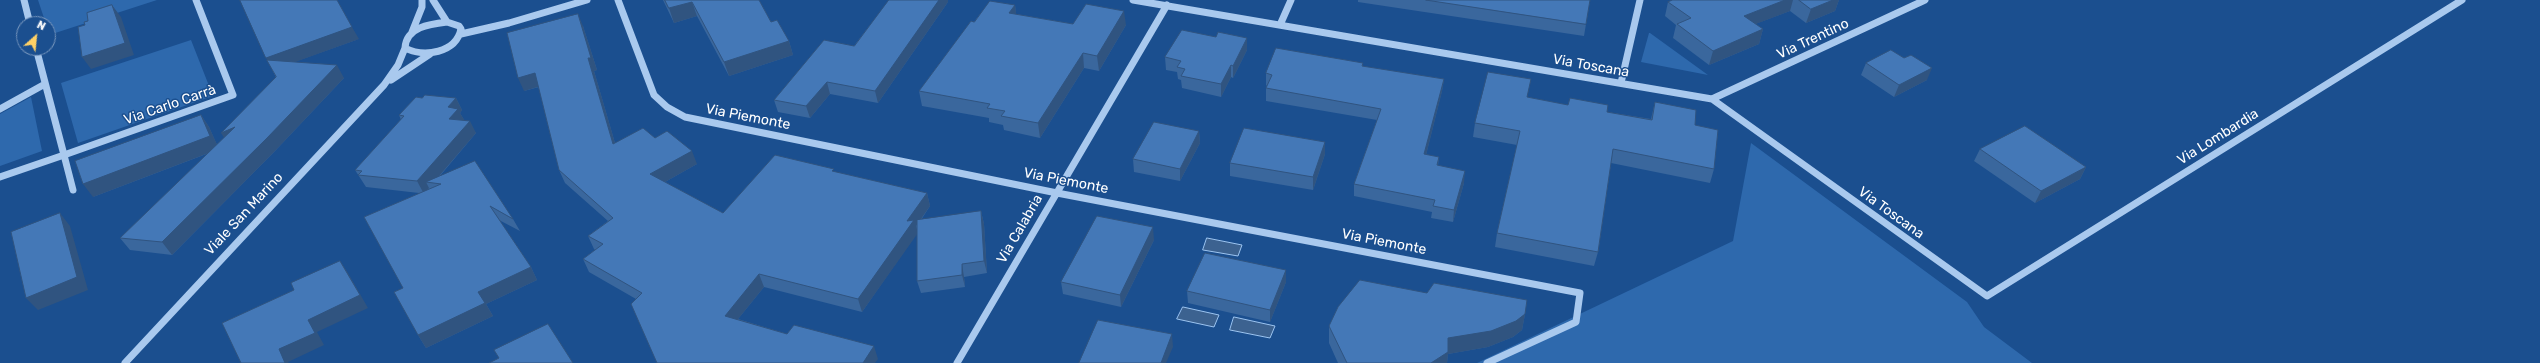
<!DOCTYPE html>
<meta charset="utf-8">
<style>
body{margin:0}
#map{position:relative;width:2540px;height:363px;overflow:hidden;background:#1b4f8f;font-family:Rubik,sans-serif}
canvas{display:block}
.north{position:absolute;left:16px;top:16px;width:40px;height:40px;box-sizing:border-box;background:#1b4f8f;border:1px solid #7695bc;border-radius:50%;rotate:27deg;font-size:11px;font-weight:700;line-height:16px;text-align:center;color:#fff}
.north::after{content:'';display:block;margin:auto;width:14px;height:18px;background:#ffd166;clip-path:polygon(50% 0,100% 100%,50% 72%,0 100%)}
</style>
<div id="map">
<canvas width="2540" height="363"></canvas>
<div class="north">N</div>
</div>
<script>
const ctx = document.querySelector('canvas').getContext('2d');
ctx.lineJoin = 'round';
function fillPath(path, color) {
  ctx.fillStyle = color;
  ctx.fill(path, 'evenodd');
}
function strokePath(path, color, width, dash) {
  ctx.strokeStyle = color;
  ctx.lineWidth = width;
  ctx.lineCap = dash ? 'butt' : 'round';
  ctx.setLineDash(dash || []);
  ctx.stroke(path);
}
function drawText(font, color, halo, rows, align = 'center') {
  ctx.font = font + ' Rubik,sans-serif';
  ctx.lineWidth = 3;
  ctx.setLineDash([]);
  ctx.textBaseline = 'middle';
  ctx.strokeStyle = halo;
  ctx.fillStyle = color;
  for (const [text, x, y, turn = 0] of rows) {
    ctx.save();
    ctx.translate(x, y);
    ctx.rotate((+turn || 0) * Math.PI / 180);
    ctx.textAlign = isNaN(turn) ? turn : align;
    if (halo) ctx.strokeText(text, 0, 0);
    ctx.fillText(text, 0, 0);
    ctx.restore();
  }
}
fillPath(new Path2D(`
 M38 0H157L49 35 48 24H46Z
 M1649 33H1650L1708 75 1641 62Z
 M191 40 213 96 78 143 61 83Z
 M31 97 42 151 0 166V114Z
 M1751 143 1967 302 1984 327 2032 363H1477L1733 241Z`), '#2e69ad');
const water = new Path2D(`
 M1207 238 1242 245 1238 256 1203 250Z
 M1183 307 1219 315 1214 327 1177 319Z
 M1234 317 1275 326 1270 338 1230 330Z`);
fillPath(water, '#3c6290');
strokePath(water, '#9cc4f0', 1);
strokePath(new Path2D(`
 M24 0 30 24
 M433 0 447 22
 M618 0 654 95 667 107 685 117 1057 193 1580 293 1576 322 1487 363
 M1133 0 1712 99 1987 296 2462 0
 M447 22 459 26 461 29C456 53 424 58 405 48 406 27 430 24 447 22Z
 M1280 25 1291 0
 M412 32 422 7V0
 M461 34 509 23 587 0
 M391 80 430 54
 M1621 83 1640 0
 M1712 99 1925 0
 M0 109 45 84
 M0 177 64 155 36 48
 M73 190 64 155 233 95 196 0
 M125 363 384 85 398 65 405 48
 M957 363 1167 5`), '#a9c9ee', 7);
fillPath(new Path2D(`
 M663 0H759L771 22 789 41 793 55 729 76 697 16 674 23Z
 M1358 0H1590L1584 36 1358 2Z
 M1673 0H1839L1835 11 1806 23 1790 11 1755 24 1763 29 1759 44 1709 65 1673 38 1676 25 1665 16 1668 2Z
 M948 2 878 103 830 94 810 118 778 112 774 100 854 46Z
 M1015 5 1016 14 1073 24 1126 25 1099 71 1084 68 1040 138 1004 130 1003 125 989 122V118L922 106 919 91 974 22Z
 M583 26 597 70 594 71 615 143 655 138 697 164 665 182 723 213 834 172 927 193 930 206 921 220 981 211 984 224 987 273 964 277 965 287 921 293 917 281V233L862 312 764 287 738 319 787 334 878 359 636 299 589 272 583 259 595 250 594 249 588 236 608 221 565 183 559 170 539 87 524 91Z
 M359 39 294 62 344 78 275 151 172 255 130 250 120 238 209 153 93 197 201 115 209 127 217 145 224 138 276 77 268 60Z
 M1247 50 1233 78 1231 77 1221 97 1182 88 1181 80 1178 79 1177 72 1166 70 1165 57Z
 M1363 63V67L1444 79 1442 91 1426 155 1439 157 1438 166 1464 183 1453 222 1431 218 1432 212 1354 196V184L1377 120 1266 101V88L1267 86 1266 85V73Z
 M1866 63 1927 80 1894 97 1861 75Z
 M422 98H456L462 110 460 113 464 120 476 133 439 177 513 219 520 231 499 220 531 267 537 280 486 304 493 316 426 348 418 335 403 288 419 193 366 187 355 170 401 120 399 115Z
 M1528 98 1607 112 1651 119 1655 102 1695 125 1714 169 1710 183 1611 163 1598 252 1594 266 1495 247 1497 233 1517 145 1473 137 1475 123Z
 M1199 131 1200 143 1180 181 1134 172 1133 159Z
 M1325 142V154L1313 190 1230 176V163Z
 M1980 149 2086 167 2080 179 2035 203 1974 161Z
 M1154 240 1121 307 1063 294 1061 282Z
 M1286 282 1270 322 1188 303 1187 291Z
 M1525 314 1522 330 1513 337 1488 347 1448 354 1447 363H1338L1329 343V326Z`), '#3a679d');
fillPath(new Path2D(`
 M939 0H948V2L878 103 875 91Z
 M1785 0H1793L1790 11 1740 30 1744 16Z
 M1833 0H1839L1835 11 1806 23 1811 9Z
 M692 2 697 16 674 23 669 8Z
 M112 5 121 17 134 55 91 69 82 57Z
 M1015 5 1017 20 1009 13Z
 M1124 11 1126 25 1099 71 1097 56Z
 M578 14 583 26 597 70 594 71 619 157 613 144 588 58Z
 M352 27 359 39 273 70 266 58Z
 M1763 29 1759 44 1709 65 1713 51Z
 M1247 38V50L1233 78V66Z
 M789 41 793 55 729 76 724 62Z
 M1083 53 1084 68 1040 138 1038 123Z
 M337 65 344 78 275 151 172 255 162 242Z
 M1231 65V77L1221 97V84Z
 M1932 68 1927 80 1894 97 1899 85Z
 M535 73 541 86 524 91 518 78Z
 M1444 79 1442 91 1423 167 1424 154Z
 M827 82 830 94 810 118 806 106Z
 M456 98 462 110 460 113 465 121 449 119 448 107Z
 M201 115 209 127 219 149 93 197 83 184Z
 M470 121 476 133 433 183 426 182 429 188 424 194 417 181Z
 M235 127 229 145 221 133Z
 M1199 131 1200 143 1180 181V169Z
 M1325 142V154L1313 190V177Z
 M692 151 697 164 656 187 650 174Z
 M2086 167 2080 179 2035 203 2041 191Z
 M1465 171 1464 183 1453 222 1454 210Z
 M927 193 930 206 916 226 918 233 862 312 858 299 907 221Z
 M981 211 984 224 987 273 984 261Z
 M60 213 70 226 88 290 38 310 26 298Z
 M1153 227 1154 240 1121 307 1120 295Z
 M340 261 348 273 368 308 317 332 324 345 288 362 289 363H285L279 349 308 320Z
 M962 264 964 277 965 287 962 275Z
 M531 267 537 280 486 304 493 316 426 348 418 335 478 292Z
 M1286 270V282L1270 322V310Z
 M759 274 764 287 730 329 725 316Z
 M1525 314 1522 330 1513 337 1488 347 1448 354 1447 363H1431L1448 338Z
 M1172 334 1173 347 1166 363H1161Z
 M874 346 878 359 875 363H863Z`), '#305480');
const building = new Path2D(`
 M240 0H337L352 27 266 58Z
 M665 0H759L771 22 777 20 789 41 724 62 692 2 669 8Z
 M889 0H939L875 91 827 82 806 106 774 100 824 40 854 46Z
 M1426 0H1590L1586 24Z
 M1673 0H1785L1744 16 1763 29 1713 51 1677 24 1691 18 1668 2Z
 M1799 0H1833L1811 9Z
 M990 1 1015 5 1009 13 1073 24 1086 4 1124 11 1097 56 1083 53 1038 123 1001 116 1005 111 987 108 990 104 919 91 971 21 974 22Z
 M112 5 125 43 82 57 78 27 85 25 84 22 88 21 87 13Z
 M578 14 591 58H588L613 144 643 128 655 138 667 131 692 151 650 174 723 213 775 155 834 169 832 171 927 193 907 221 914 220 858 299 759 274 725 316 787 334 794 325 874 346 863 363H657L631 304 642 293 583 259 603 244 588 236 613 218 559 170 535 73 518 78 507 33Z
 M1182 30 1216 37 1218 32 1247 38 1233 66 1231 65 1221 84 1181 76 1185 69 1177 67 1181 61 1165 57Z
 M1276 48 1363 63 1362 66 1444 79 1424 154 1439 157 1437 165 1465 171 1454 210 1433 206 1435 200 1354 184 1381 109 1266 88 1272 75 1266 73Z
 M1891 50 1904 58 1911 55 1932 68 1899 85 1866 63Z
 M267 60 337 65 267 138 162 242 120 238 235 127 221 133 276 77Z
 M1488 72 1531 79 1527 97 1568 105 1570 98 1608 105 1607 112 1652 120 1655 102 1696 110 1695 125 1718 130 1714 169 1613 149 1598 252 1497 233 1520 131 1475 123Z
 M425 95 456 98 448 107 458 109 449 119 470 121 417 181 358 175 362 171 355 170 404 116 399 115 416 97 422 98Z
 M201 115 210 136 83 184 75 161Z
 M1154 122 1199 131 1180 169 1133 159Z
 M2025 126 2086 167 2041 191 1980 149Z
 M1244 128 1325 142 1313 177 1230 163Z
 M475 161 513 219 490 206 531 267 478 292 485 303 418 335 394 292 403 288 364 217 441 184 426 182Z
 M981 211 984 261 962 264V275L917 281V220Z
 M60 213 77 277 26 298 11 232Z
 M1097 216 1153 227 1120 295 1061 282Z
 M1205 253 1286 270 1270 310 1187 291Z
 M340 261 360 295 308 320 315 333 279 349 285 363H241L222 323 294 290 291 283Z
 M1360 280 1427 293 1434 283 1527 300 1525 314 1516 321 1491 331 1448 338V352L1431 363H1347L1329 326 1338 307Z
 M1098 320 1172 334 1161 363H1079Z
 M548 324 573 363H489L499 358 494 350Z`);
fillPath(building, '#4478b7');
strokePath(building, '#305480', 1);
drawText('14px', '#fff', '#1b4f8f', [
 ["Via Trentino",1813,39,-25],
 ["Via Toscana",1591,66,10],
 ["Via Carlo Carrà",170,105,-19],
 ["Via Piemonte",748,117,11],
 ["Via Lombardia",2218,137,-32],
 ["Via Piemonte",1066,181,11],
 ["Via Toscana",1891,213,36],
 ["Viale San Marino",244,214,-47],
 ["Via Calabria",1020,229,-60],
 ["Via Piemonte",1384,242,11]
]);
</script>
